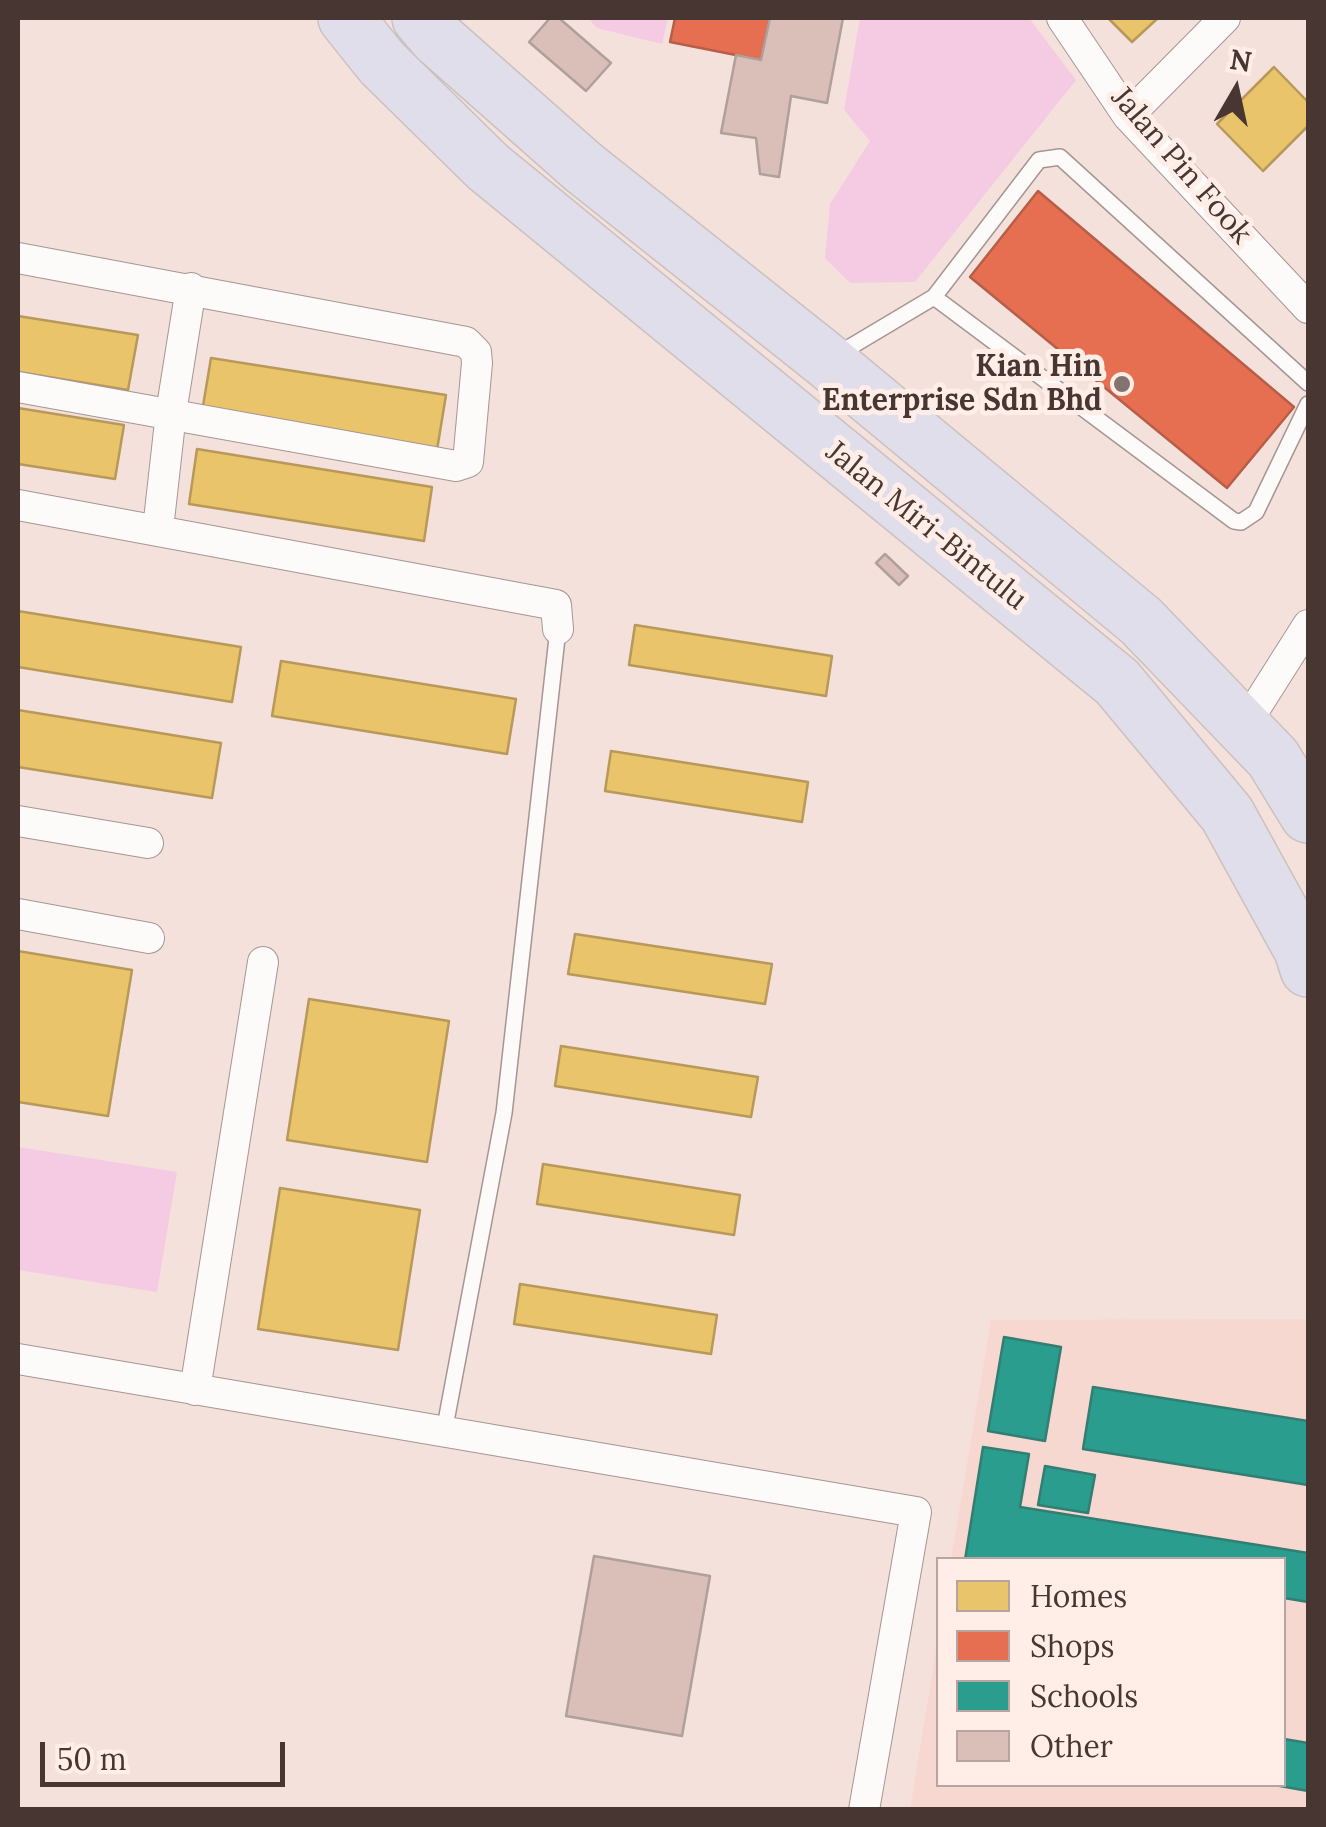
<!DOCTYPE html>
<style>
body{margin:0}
#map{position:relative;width:1326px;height:1827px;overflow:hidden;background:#f4e1dc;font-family:Lora,serif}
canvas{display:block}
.frame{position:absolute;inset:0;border:20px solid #473632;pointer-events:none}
.legend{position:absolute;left:936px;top:1557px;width:350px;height:230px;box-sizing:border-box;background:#ffede8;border:2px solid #b5a49f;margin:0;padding:12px 18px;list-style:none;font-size:30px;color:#473632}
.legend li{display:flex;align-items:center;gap:20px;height:50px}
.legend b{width:50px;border:2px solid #b5a49f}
.north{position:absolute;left:1186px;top:40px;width:100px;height:100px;-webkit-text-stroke:8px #ffede8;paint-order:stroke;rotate:9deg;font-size:28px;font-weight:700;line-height:40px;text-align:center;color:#473632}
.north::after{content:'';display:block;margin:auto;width:35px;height:45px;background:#473632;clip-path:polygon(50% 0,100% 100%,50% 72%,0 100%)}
.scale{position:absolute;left:40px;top:1742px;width:245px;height:45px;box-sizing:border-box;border:5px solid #473632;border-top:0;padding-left:12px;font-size:30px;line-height:35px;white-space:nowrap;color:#473632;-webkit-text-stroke:8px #ffede8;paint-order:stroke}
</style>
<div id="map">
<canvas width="1326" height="1827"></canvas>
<div class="frame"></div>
<ul class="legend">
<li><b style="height:28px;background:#e9c46a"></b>Homes</li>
<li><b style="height:28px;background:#e76f51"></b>Shops</li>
<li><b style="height:28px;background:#2a9d8f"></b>Schools</li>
<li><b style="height:28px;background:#dabeb8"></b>Other</li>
</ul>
<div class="north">N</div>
<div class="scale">50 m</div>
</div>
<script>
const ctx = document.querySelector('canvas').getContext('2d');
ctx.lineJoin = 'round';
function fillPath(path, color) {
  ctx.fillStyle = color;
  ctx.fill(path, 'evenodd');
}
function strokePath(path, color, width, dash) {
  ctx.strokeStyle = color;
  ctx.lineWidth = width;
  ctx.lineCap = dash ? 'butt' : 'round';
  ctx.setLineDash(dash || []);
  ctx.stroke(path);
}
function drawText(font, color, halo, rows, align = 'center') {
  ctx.font = font + ' Lora,serif';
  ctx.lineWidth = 10;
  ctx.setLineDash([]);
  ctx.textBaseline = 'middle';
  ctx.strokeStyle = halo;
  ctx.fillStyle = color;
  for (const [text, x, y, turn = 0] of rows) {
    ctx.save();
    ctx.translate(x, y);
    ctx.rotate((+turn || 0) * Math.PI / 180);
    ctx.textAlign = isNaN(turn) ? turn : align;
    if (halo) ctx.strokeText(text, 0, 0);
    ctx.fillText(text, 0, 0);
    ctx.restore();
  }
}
fillPath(new Path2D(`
 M1308 1319V1809L910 1810 938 1637V1784H1284V1560L951 1559 991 1320Z`), '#f7d8d0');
fillPath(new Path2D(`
 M588 18H668L662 44 597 28Z
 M860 18H1029L1076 80 915 282 850 283 825 258 830 204 870 141 844 110Z
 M18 1147 177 1172 157 1292 18 1270Z`), '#f5cae3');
const homes = new Path2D(`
 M1108 18H1158L1132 42Z
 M1274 67 1308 102V126L1263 171 1217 124Z
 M18 316 138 335 128 390 18 372Z
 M211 358 446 395 437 450 202 412Z
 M18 408 124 425 115 479 18 464Z
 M197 449 432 487 424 541 189 504Z
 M18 611 241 647 232 702 18 667Z
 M635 625 832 656 826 696 629 665Z
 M281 661 516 699 507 754 272 716Z
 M18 710 221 743 212 798 18 767Z
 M611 751 808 782 802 822 605 791Z
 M575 934 772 964 765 1004 568 974Z
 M18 951 132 970 108 1116 18 1102Z
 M309 999 449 1021 427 1162 287 1140Z
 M561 1046 758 1077 751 1117 555 1086Z
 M543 1164 740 1195 734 1235 537 1204Z
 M280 1188 420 1210 398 1350 258 1329Z
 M520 1284 717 1315 711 1354 514 1324Z`);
fillPath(homes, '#e9c46a');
strokePath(homes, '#b89959', 2.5);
const shops = new Path2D(`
 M675 18H770L761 60 670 42Z
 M1038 191 1294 407 1227 488 970 277Z`);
fillPath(shops, '#e76f51');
strokePath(shops, '#b75e48', 2.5);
const schools = new Path2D(`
 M1004 1337 1061 1347 1045 1441 988 1431Z
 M1093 1387 1308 1421V1485L1083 1449Z
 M983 1447 1029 1454 1020 1507 1308 1553V1602L1284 1598V1560H965Z
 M1045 1466 1095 1475 1088 1513 1038 1505Z
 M1284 1739 1308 1743V1791L1269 1784H1284Z`);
fillPath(schools, '#2a9d8f');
strokePath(schools, '#337e73', 2.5);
const building = new Path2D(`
 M550 18H559L611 63 586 91 529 42Z
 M770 18H843L827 103 791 96 779 177 760 174 756 138 721 133 736 55 761 60Z
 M885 554 908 576 899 585 876 563Z
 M594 1556 710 1576 682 1736 566 1716Z`);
fillPath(building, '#dabeb8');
strokePath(building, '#b0a09c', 2.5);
const lane = new Path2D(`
 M934 297 1234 521 1241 522 1256 512 1308 404
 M835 356 934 297 1039 160 1060 157 1308 383
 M444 1432 504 1113 558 629`);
const street = new Path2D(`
 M1062 18 1128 116 1308 308
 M1128 116 1225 18
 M18 258 466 342 476 352 477 363 468 462 456 466 18 387
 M18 505 556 605 558 629
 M158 529 171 413 191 288
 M1244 726 1308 625
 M18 821 148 843
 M18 914 149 938
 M18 1359 916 1512 864 1810
 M195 1390 263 962`);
const highway = new Path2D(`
 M346 18 382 63 488 167 1117 682 1227 814 1302 950 1308 969
 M420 18 437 38 583 167 827 361 1141 621 1273 758 1308 815`);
strokePath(lane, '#a69693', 18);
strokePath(street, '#a69693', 32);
strokePath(highway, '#cbc1be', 58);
strokePath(lane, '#fdfafa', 15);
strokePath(street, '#fdfafa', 30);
strokePath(highway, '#e0deea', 55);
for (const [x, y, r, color] of [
 [1122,384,10,"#84726e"]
]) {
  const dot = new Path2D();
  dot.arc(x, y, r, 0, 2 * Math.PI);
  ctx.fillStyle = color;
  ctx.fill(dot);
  strokePath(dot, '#ffede8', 4);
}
drawText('30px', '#473632', '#ffede8', [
 ["Jalan Pin Fook",1181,166,49],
 ["Jalan Miri-Bintulu",926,526,39]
]);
drawText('bold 30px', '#473632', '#ffede8', [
 ["Kian Hin",1102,367],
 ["Enterprise Sdn Bhd",1102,401]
], 'right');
</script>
